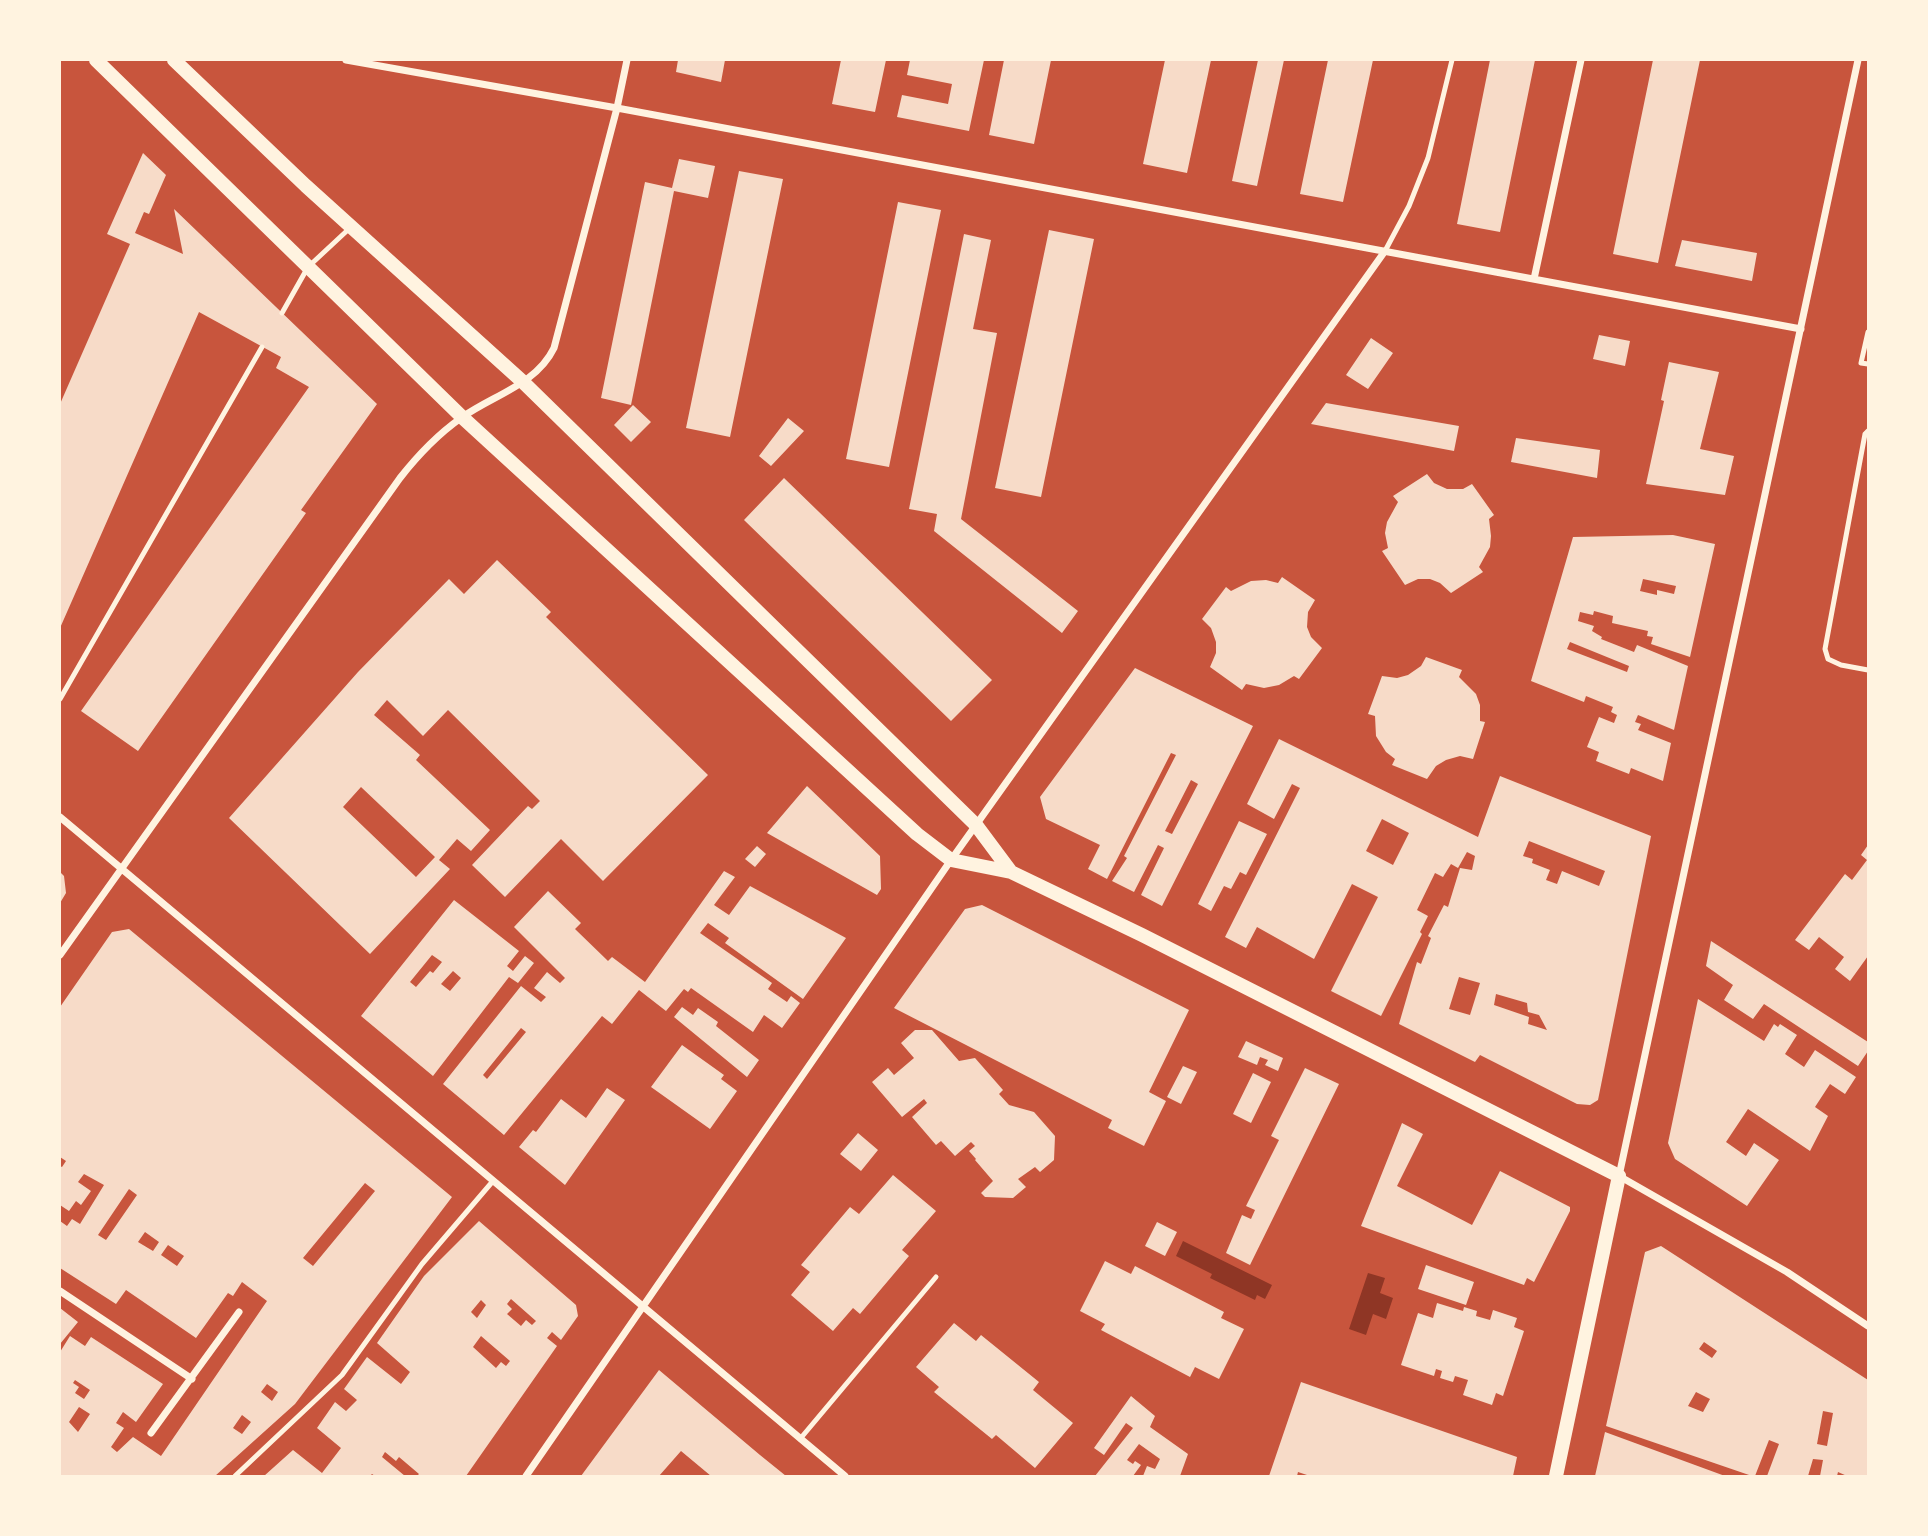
<!DOCTYPE html>
<style>
body{margin:0}
#map{position:relative;width:1928px;height:1536px;overflow:hidden;background:#c8553d;font-family:"Alegreya Sans",sans-serif}
canvas{display:block}
.frame{position:absolute;inset:0;border:61px solid #fff3e0;pointer-events:none}
</style>
<div id="map">
<canvas width="1928" height="1536"></canvas>
<div class="frame"></div>
</div>
<script>
const ctx = document.querySelector('canvas').getContext('2d');
ctx.lineJoin = 'round';
function fillPath(path, color) {
  ctx.fillStyle = color;
  ctx.fill(path, 'evenodd');
}
function strokePath(path, color, width, dash) {
  ctx.strokeStyle = color;
  ctx.lineWidth = width;
  ctx.lineCap = dash ? 'butt' : 'round';
  ctx.setLineDash(dash || []);
  ctx.stroke(path);
}
fillPath(new Path2D(`
 M1183 1241 1272 1285 1265 1299 1257 1295 1255 1300 1210 1278 1212 1274 1176 1256Z
 M1368 1273 1385 1278 1380 1293 1393 1298 1386 1319 1373 1314 1366 1335 1349 1329Z`), '#8f3625');
fillPath(new Path2D(`
 M678 60H725L721 82 676 72Z
 M841 60H886L875 112 832 104Z
 M910 60H984L969 131 897 117 902 95 948 104 952 84 907 75Z
 M1004 60H1051L1034 144 989 135Z
 M1165 60H1211L1187 173 1143 164Z
 M1258 60H1284L1257 186 1232 181Z
 M1328 60H1373L1343 202 1300 194Z
 M1490 60H1535L1500 232 1457 224Z
 M1653 60H1700L1658 263 1613 254Z
 M143 153 166 175 149 214 144 212 135 233 183 254 174 209 377 404 301 510 306 513 138 751 81 711 309 387 276 368 281 357 199 312 60 628V404L130 244 107 234Z
 M679 159 715 166 708 198 674 191 631 405 601 398 645 182 672 188Z
 M739 171 783 179 730 437 686 428Z
 M898 202 941 210 889 467 846 459Z
 M1049 230 1094 239 1041 497 995 488Z
 M964 234 991 240 973 329 997 333 961 519 1078 611 1062 633 934 531 937 514 909 509Z
 M1682 240 1757 253 1752 281 1675 266Z
 M1599 335 1630 341 1625 366 1593 359Z
 M1371 338 1393 353 1368 389 1346 375Z
 M1669 362 1719 372 1700 449 1734 456 1725 495 1646 484 1664 401 1661 400Z
 M1326 403 1459 426 1454 451 1311 424Z
 M633 405 651 422 631 442 614 425Z
 M788 418 804 431 771 466 759 456Z
 M1516 438 1600 450 1597 478 1511 462Z
 M1427 474 1434 483 1447 489H1463L1472 484 1494 515 1489 519 1491 536 1490 547 1479 567 1483 572 1451 593 1440 583 1430 579H1418L1405 585 1382 551 1388 548 1385 533 1387 522 1398 502 1393 496Z
 M784 478 992 680 951 721 744 520Z
 M1673 535 1715 544 1690 657 1651 644 1653 637 1647 636 1648 631 1612 623 1613 616 1594 611 1593 615 1580 612 1578 621 1594 626 1592 631 1602 637 1601 639 1634 652 1637 645 1688 666 1674 730 1638 715 1635 722 1641 724 1638 730 1671 743 1663 781 1631 768 1629 774 1596 761 1599 752 1587 747 1599 717 1614 723 1617 715 1611 712 1613 707 1586 696 1584 702 1531 681 1573 537ZM1643 579 1676 586 1674 594 1657 590V595L1640 591ZM1570 642 1629 666 1627 672 1567 649Z
 M497 560 551 612 546 617 708 775 603 881 561 839 505 897 472 865 528 806 532 809 540 801 448 710 423 736 387 700 374 715 420 755 416 760 490 830 471 851 457 839 439 860 450 869 370 954 229 818 358 672 449 579 464 594ZM361 787 435 857 416 877 343 807Z
 M1282 577 1315 600 1308 612 1307 627 1311 637 1322 648 1299 679 1294 676 1279 685 1264 688 1246 684 1242 690 1210 667 1216 653V642L1211 628 1202 619 1226 587 1231 591 1251 581 1266 580 1278 583Z
 M1426 657 1462 670 1459 677 1476 694 1480 705V721L1485 722 1473 759 1460 756 1446 760 1436 766 1427 779 1392 765 1395 759 1386 752 1376 736 1375 716 1368 714 1382 676 1397 678 1408 675 1421 666Z
 M1135 668 1253 726 1162 906 1141 895 1164 848 1158 845 1134 892 1112 881 1127 858 1124 856 1176 755 1171 753 1107 879 1088 869 1100 845 1046 819 1040 797ZM1191 780 1198 784 1172 834 1165 831Z
 M1279 739 1478 837 1500 776 1651 836 1598 1100 1590 1105 1577 1104 1480 1055 1475 1062 1399 1024 1417 962 1421 964 1431 938 1428 936 1444 905 1448 907 1460 868 1472 870 1475 856 1467 852 1458 868 1451 864 1443 877 1435 873 1417 910 1428 916 1420 932 1422 934 1381 1016 1331 991 1378 897 1352 884 1314 959 1257 927 1246 948 1225 937 1300 788 1292 784 1274 819 1247 804ZM1382 819 1409 833 1393 865 1366 851ZM1529 841 1605 871 1599 886 1562 871 1557 884 1546 880 1550 870 1532 863 1533 859 1523 856ZM1459 977 1480 983 1470 1015 1449 1009ZM1496 994 1527 1003 1528 1012 1539 1015 1547 1030 1528 1024 1529 1017 1494 1005Z
 M807 786 880 856 881 889 877 895 767 833Z
 M1239 821 1267 834 1246 875 1240 872 1231 889 1224 886 1211 911 1198 904Z
 M1868 845V956L1850 981 1835 969 1844 957 1819 937 1809 950 1795 940 1845 874 1852 880 1867 860 1861 855Z
 M757 846 766 854 755 867 745 859Z
 M724 871 735 877 714 905 729 915 750 886 846 938 803 999 725 943 729 938 708 923 700 933 772 983 768 989 787 1002 791 996 800 1003 782 1028 764 1015 753 1032 691 988 688 992 684 989 666 1011 639 990 612 1024 602 1016 504 1135 443 1084 521 986 541 1002 546 997 534 988 547 972 560 983 565 978 514 927 548 891 581 923 575 929 608 961 612 957 645 982ZM521 1028 526 1032 487 1079 483 1075Z
 M60 872 64 876 66 893 60 903Z
 M454 900 519 951 507 966 513 971 525 956 534 963 518 983 509 977 433 1076 361 1016ZM432 955 442 962 433 973 430 971 416 987 410 982ZM453 971 461 978 450 991 441 984Z
 M982 905 1189 1010 1149 1092 1166 1101 1144 1146 1108 1128 1112 1120 894 1008 965 909Z
 M129 929 452 1197 295 1404 215 1476H60V1352L70 1336 85 1346 91 1337 163 1384 136 1422 123 1412 116 1423 124 1428 111 1447 117 1452 133 1437 161 1456 267 1301 242 1282 233 1296 228 1293 196 1338 126 1290 116 1304 60 1268V1221L67 1226 72 1219 80 1224 104 1185 84 1174 78 1182 91 1191 81 1205 76 1201 69 1211 60 1205V1166L62 1167 66 1161 60 1157V1007L112 932ZM365 1183 375 1191 313 1266 303 1258ZM129 1189 137 1195 106 1240 98 1235ZM145 1232 159 1242 153 1251 138 1242ZM168 1245 184 1256 177 1266 161 1255ZM75 1380 90 1390 84 1399 75 1393 79 1387 73 1383ZM267 1384 278 1392 272 1401 261 1392ZM79 1407 90 1414 78 1432 69 1422ZM242 1415 251 1422 242 1434 233 1428Z
 M1711 941 1868 1042V1051L1858 1066 1764 1004 1753 1019 1724 1000 1733 985 1706 966Z
 M1698 999 1764 1041 1774 1024 1778 1027 1780 1024 1797 1035 1785 1054 1804 1067 1815 1050 1856 1077 1845 1094 1830 1084 1815 1107 1828 1116 1810 1151 1748 1109 1726 1142 1746 1156 1754 1143 1779 1160 1747 1206 1675 1159 1668 1143Z
 M682 1007 693 1015 698 1008 718 1022 716 1026 759 1060 747 1077 674 1017Z
 M915 1030H932L959 1061 975 1058 1003 1090 999 1094 1009 1105 1034 1112 1055 1136 1054 1160 1040 1172 1035 1167 1018 1179 1026 1187 1013 1198 985 1197 981 1193 993 1181 975 1160 976 1159 969 1151 975 1146 971 1142 955 1156 941 1141 936 1145 912 1117 927 1103 924 1099 902 1117 872 1082 888 1068 894 1075 914 1058 901 1043Z
 M1246 1041 1283 1058 1278 1071 1265 1065 1268 1060 1260 1057 1257 1065 1238 1057Z
 M682 1045 724 1075 721 1079 737 1091 710 1129 651 1087Z
 M1183 1066 1197 1072 1181 1104 1167 1097Z
 M1305 1068 1339 1084 1250 1265 1226 1253 1242 1215 1251 1219 1255 1210 1246 1206 1279 1140 1271 1136Z
 M1253 1073 1271 1082 1251 1123 1233 1114Z
 M607 1088 625 1100 565 1185 519 1147 533 1130 536 1132 561 1099 586 1118Z
 M1402 1123 1423 1134 1397 1186 1472 1225 1500 1171 1570 1207V1211L1534 1282 1527 1278 1524 1285 1361 1226Z
 M858 1133 878 1150 861 1171 840 1154Z
 M893 1175 936 1211 902 1250 909 1256 860 1314 853 1308 833 1331 791 1295 810 1272 801 1265 850 1207 859 1214Z
 M479 1221 576 1305 578 1316 561 1340 552 1332 547 1338 557 1346 466 1476H417L419 1474 399 1457 396 1461 385 1452 382 1457 405 1476H375L372 1474 370 1476H264L293 1450 322 1473 341 1448 317 1428 335 1402 346 1411 357 1400 344 1389 367 1357 401 1384 410 1372 377 1343 424 1276ZM511 1299 536 1321 532 1325 526 1320 521 1326 507 1314 512 1309 507 1304ZM481 1300 486 1305 477 1318 471 1312ZM481 1336 510 1361 506 1366 501 1362 496 1368 473 1347Z
 M1157 1222 1177 1232 1165 1256 1145 1246Z
 M1661 1246 1868 1380V1476H1847L1838 1472 1837 1476H1820L1823 1460 1813 1459 1808 1476H1767L1779 1444 1769 1440 1755 1476H1752L1606 1426 1645 1252ZM1704 1342 1717 1351 1712 1358 1699 1349ZM1696 1392 1710 1399 1703 1412 1688 1406ZM1823 1411 1833 1413 1827 1446 1817 1444Z
 M1105 1261 1131 1274 1135 1266 1224 1312 1221 1318 1244 1329 1219 1379 1195 1367 1190 1377 1101 1330 1105 1324 1080 1311Z
 M1426 1265 1474 1282 1466 1305 1418 1289Z
 M1437 1303 1463 1311 1464 1307 1477 1311 1476 1316 1490 1320 1493 1310 1517 1318 1514 1327 1524 1331 1503 1396 1496 1393 1492 1405 1463 1395 1468 1380 1455 1376 1453 1382 1440 1378 1442 1371 1436 1369 1434 1376 1401 1365 1418 1313 1433 1318Z
 M60 1308 78 1322 60 1344Z
 M954 1323 976 1341 981 1335 1039 1382 1033 1390 1073 1423 1035 1468 996 1435 992 1439 934 1392 939 1387 916 1367Z
 M659 1370 760 1455 786 1476H711L681 1451 659 1476H581Z
 M1301 1382 1517 1457 1513 1476H1310L1298 1472 1297 1476H1269Z
 M1131 1396 1155 1416 1150 1427 1188 1454 1180 1476H1143L1147 1466 1155 1469 1160 1459 1139 1444 1127 1460 1133 1464 1135 1461 1141 1465 1133 1476H1095L1133 1428 1126 1423 1104 1455 1094 1448Z
 M1605 1432 1725 1476H1595Z`), '#f7dbc8');
strokePath(new Path2D(`
 M1385 251 1409 206 1428 158 1452 60
 M282 313 308 267 351 227
 M1868 332 1861 363 1868 364
 M1868 431 1865 434 1825 649 1828 659 1841 665 1868 670
 M60 699 262 347
 M800 1439 936 1277
 M235 1476 342 1375 422 1264 493 1181`), '#fff3e0', 5);
strokePath(new Path2D(`
 M346 60 617 108 1801 329
 M1858 60 1619 1176 1787 1272 1868 1326
 M1534 279 1581 60
 M60 817 845 1476
 M60 955 400 478C418 455 437 435 461 418 493 395 536 385 554 348L617 108 627 60
 M60 1291 192 1379
 M151 1433 239 1312
 M526 1476 951 860 1385 251`), '#fff3e0', 7);
strokePath(new Path2D(`
 M96 60 462 417 917 834 951 860 1011 872 1142 935 1619 1176 1556 1476
 M174 60 306 186 523 382 976 825 1011 872`), '#fff3e0', 14);
</script>
